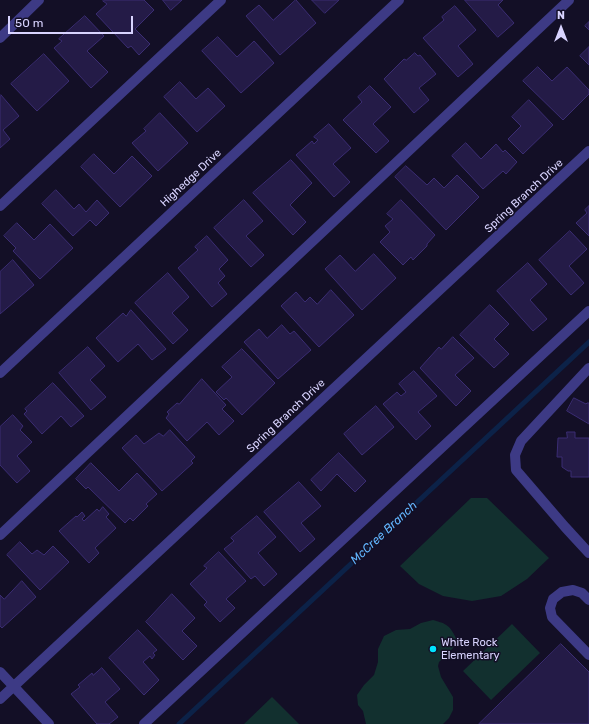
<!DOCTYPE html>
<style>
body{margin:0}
#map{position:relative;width:589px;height:724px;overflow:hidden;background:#130f26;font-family:Rubik,sans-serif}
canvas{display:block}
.north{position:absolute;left:541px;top:8px;width:40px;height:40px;-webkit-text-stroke:3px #130f26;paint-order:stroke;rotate:0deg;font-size:11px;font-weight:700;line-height:16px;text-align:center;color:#d9d4ff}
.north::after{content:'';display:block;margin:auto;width:14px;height:18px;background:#d9d4ff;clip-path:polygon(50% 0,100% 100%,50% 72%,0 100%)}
.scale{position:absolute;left:8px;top:16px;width:125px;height:18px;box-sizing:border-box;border:2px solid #d9d4ff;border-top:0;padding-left:5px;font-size:12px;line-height:14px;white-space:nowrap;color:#d9d4ff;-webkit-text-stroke:3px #130f26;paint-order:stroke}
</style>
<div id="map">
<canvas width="589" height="724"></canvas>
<div class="north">N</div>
<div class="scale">50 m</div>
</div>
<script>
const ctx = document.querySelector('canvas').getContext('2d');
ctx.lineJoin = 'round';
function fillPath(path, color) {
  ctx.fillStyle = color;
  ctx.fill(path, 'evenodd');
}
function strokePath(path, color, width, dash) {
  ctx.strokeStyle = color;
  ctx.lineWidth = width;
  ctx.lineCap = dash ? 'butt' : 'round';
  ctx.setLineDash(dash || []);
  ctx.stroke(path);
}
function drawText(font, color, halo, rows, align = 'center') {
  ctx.font = font + ' Rubik,sans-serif';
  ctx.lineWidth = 3;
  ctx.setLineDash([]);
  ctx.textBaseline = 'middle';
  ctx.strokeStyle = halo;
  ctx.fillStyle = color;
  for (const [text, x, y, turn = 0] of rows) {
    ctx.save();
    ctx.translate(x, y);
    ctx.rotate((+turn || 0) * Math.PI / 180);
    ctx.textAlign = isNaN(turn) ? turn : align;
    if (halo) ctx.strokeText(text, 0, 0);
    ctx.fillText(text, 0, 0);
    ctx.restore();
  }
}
fillPath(new Path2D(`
 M471 498H487L549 558 527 579 501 596 472 601 443 596 419 584 400 566Z
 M433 620C448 624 450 626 457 640L453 648 439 662 438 666 441 677 453 697V710L449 718 443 724H366L363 711 358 705 357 695 364 685 374 675 378 662V649L384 636 396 630 410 629 421 623Z
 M512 624 540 653 491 700 463 671Z
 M272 697 299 724H244Z`), '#12302f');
strokePath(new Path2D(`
 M179 724 589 342`), '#0c2248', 5);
const building = new Path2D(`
 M104 0H144L154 10 135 29 150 44 139 55 131 46 128 48 96 14 107 4 103 1Z
 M163 0H182L171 10Z
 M296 0 316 23 280 55 246 16 259 5 273 20Z
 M312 0H339L325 13Z
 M465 0H503L498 5 514 23 498 37Z
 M455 6 476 30 458 46 473 64 458 77 423 38 444 20 442 17Z
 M85 16 104 36 87 51 108 72 91 88 54 48 62 41 59 39Z
 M589 22V30L585 26Z
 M218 37 237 57 254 41 274 63 241 93 202 51Z
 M589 47V65L580 56Z
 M415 53 418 56 420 55 436 74 419 88 429 100 414 113 384 79 404 59 406 60Z
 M44 54 69 81 37 111 11 84Z
 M538 67 552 81 567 67 589 90V94L563 120 523 81Z
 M180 82 196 99 208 88 225 106 197 132 164 97Z
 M370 86 391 107 373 124 389 141 376 153 343 120 362 102 358 97Z
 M1 95 19 116 3 130 10 139 0 148V96Z
 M529 100 553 125 523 154 508 139 521 126 512 117Z
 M160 113 188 143 158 171 132 143 146 131 144 129Z
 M329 124 351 148 333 164 350 182 334 197 296 155 312 141 314 144 318 140 314 137Z
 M466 143 481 159 496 144 503 152 505 150 517 162 506 174 503 171 483 189 452 156Z
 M94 154 114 174 132 156 152 176 120 207 81 167Z
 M291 160 312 183 290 205 306 222 293 235 253 193Z
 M406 166 416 175 427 185 434 178 444 188 457 175 479 197 446 230 395 177Z
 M56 190 74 209 79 204 86 212 97 200 109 213 96 226 90 220 73 236 42 204Z
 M244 200 263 221 246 236 264 255 251 267 214 228Z
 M401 200 435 235 427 244V246L413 260 411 257 403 265 380 242 390 232 385 226 393 219 387 214Z
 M589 206V236L576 223 587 213 585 210Z
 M17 223 34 240 50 224 73 248 40 279 13 251 16 248 4 236Z
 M570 231 587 249 569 266 584 283 571 295 539 260Z
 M207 236 228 260 219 269 225 276 218 283 227 294 212 307 178 268 198 250 195 247Z
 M374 254 396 278 362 310 325 269 340 255 355 271Z
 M13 260 34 285 0 314V272Z
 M528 263 547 284 530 300 547 319 533 331 497 291Z
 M168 273 189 297 172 313 188 330 173 344 135 303Z
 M331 290 354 315 319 347 281 306 296 292 305 302 310 297 317 304Z
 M490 305 509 324 494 339 509 354 494 368 460 335Z
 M131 310 166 349 152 360 138 344 118 362 96 338 123 313 126 316Z
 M282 325 290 334 294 331 311 350 278 379 244 342 259 329 267 338Z
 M453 337 474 358 455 375 471 391 456 406 420 368 439 347 441 349Z
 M88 347 105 366 90 380 106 397 91 410 59 373Z
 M242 349 275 383 242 415 226 398 224 400 216 392 232 377 222 367Z
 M414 371 437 396 418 412 431 426 416 440 383 404 397 392 401 396 406 392 399 384Z
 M202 379 226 405 222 409 234 421 219 435 207 422 187 441 166 418 169 414 167 412 177 403 179 404Z
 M53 383 84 416 71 427 61 416 42 434 24 414 27 411 25 409Z
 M574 398 586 404 587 403H589V424L567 411Z
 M376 406 394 427 362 455 344 434Z
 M13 415 23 426 20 430 32 442 17 456 30 471 17 483 0 465V427Z
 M170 430 195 457 191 461 193 463 162 491 122 448 136 435 144 444 159 433 163 436Z
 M567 432H575V438H589V477H571V471H568L562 467V457H557L558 438H567Z
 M339 453 366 481 355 492 337 474 321 491 311 480Z
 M91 463 119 491 137 473 157 494 146 504 148 506 133 521 130 518 125 523 88 487 86 489 76 479Z
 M299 482 321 506 301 523 315 539 300 552 264 512Z
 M103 507 109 514 106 517 116 528 95 548 99 553 89 563 59 531 76 516 77 517 82 512 85 516 82 519 84 521 97 509 99 511Z
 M257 516 276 537 258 553 277 574 264 586 255 576 251 579 224 549 234 541 231 538Z
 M20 542 32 554 37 550 44 555 53 546 69 562 40 590 7 555Z
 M219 552 246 581 226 599 235 608 220 622 204 605 207 602 190 584 207 568 204 566Z
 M22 581 36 597 2 628 0 626V595L4 599Z
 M172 594 195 618 182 631 197 646 183 660 146 622Z
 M138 630 157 650 153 653 155 655 152 659 150 656 143 662 159 680 144 695 109 658Z
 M561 644 589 672V724H479Z
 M102 668 120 689 105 702 118 717 109 724H97L71 694 80 687 78 685 92 673 93 675Z`);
fillPath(building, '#241b47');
strokePath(building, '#3b2d73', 1);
strokePath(new Path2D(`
 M0 38 39 0
 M0 206 221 0
 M589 368 521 441 515 455 516 470 565 527 589 553
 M0 373 399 0
 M0 535 569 0
 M589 600 582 593 573 590 562 592 553 599 550 608 552 617 589 655
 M0 672 49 724
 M0 699 589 151
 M144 724 589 311`), '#3d3a85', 10);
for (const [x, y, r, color] of [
 [433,649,4,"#00e5ff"]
]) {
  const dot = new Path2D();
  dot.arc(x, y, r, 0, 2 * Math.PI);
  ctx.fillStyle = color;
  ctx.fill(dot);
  strokePath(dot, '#130f26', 1.5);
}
drawText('11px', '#d9d4ff', '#130f26', [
 ["Highedge Drive",191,178,-43],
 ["Spring Branch Drive",524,196,-43],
 ["Spring Branch Drive",286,416,-43]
]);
drawText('11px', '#d9d4ff', '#130f26', [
 ["White Rock",441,643],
 ["Elementary",441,656]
], 'left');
drawText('italic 12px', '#62b6ff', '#130f26', [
 ["McCree Branch",384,533,-43]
]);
</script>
